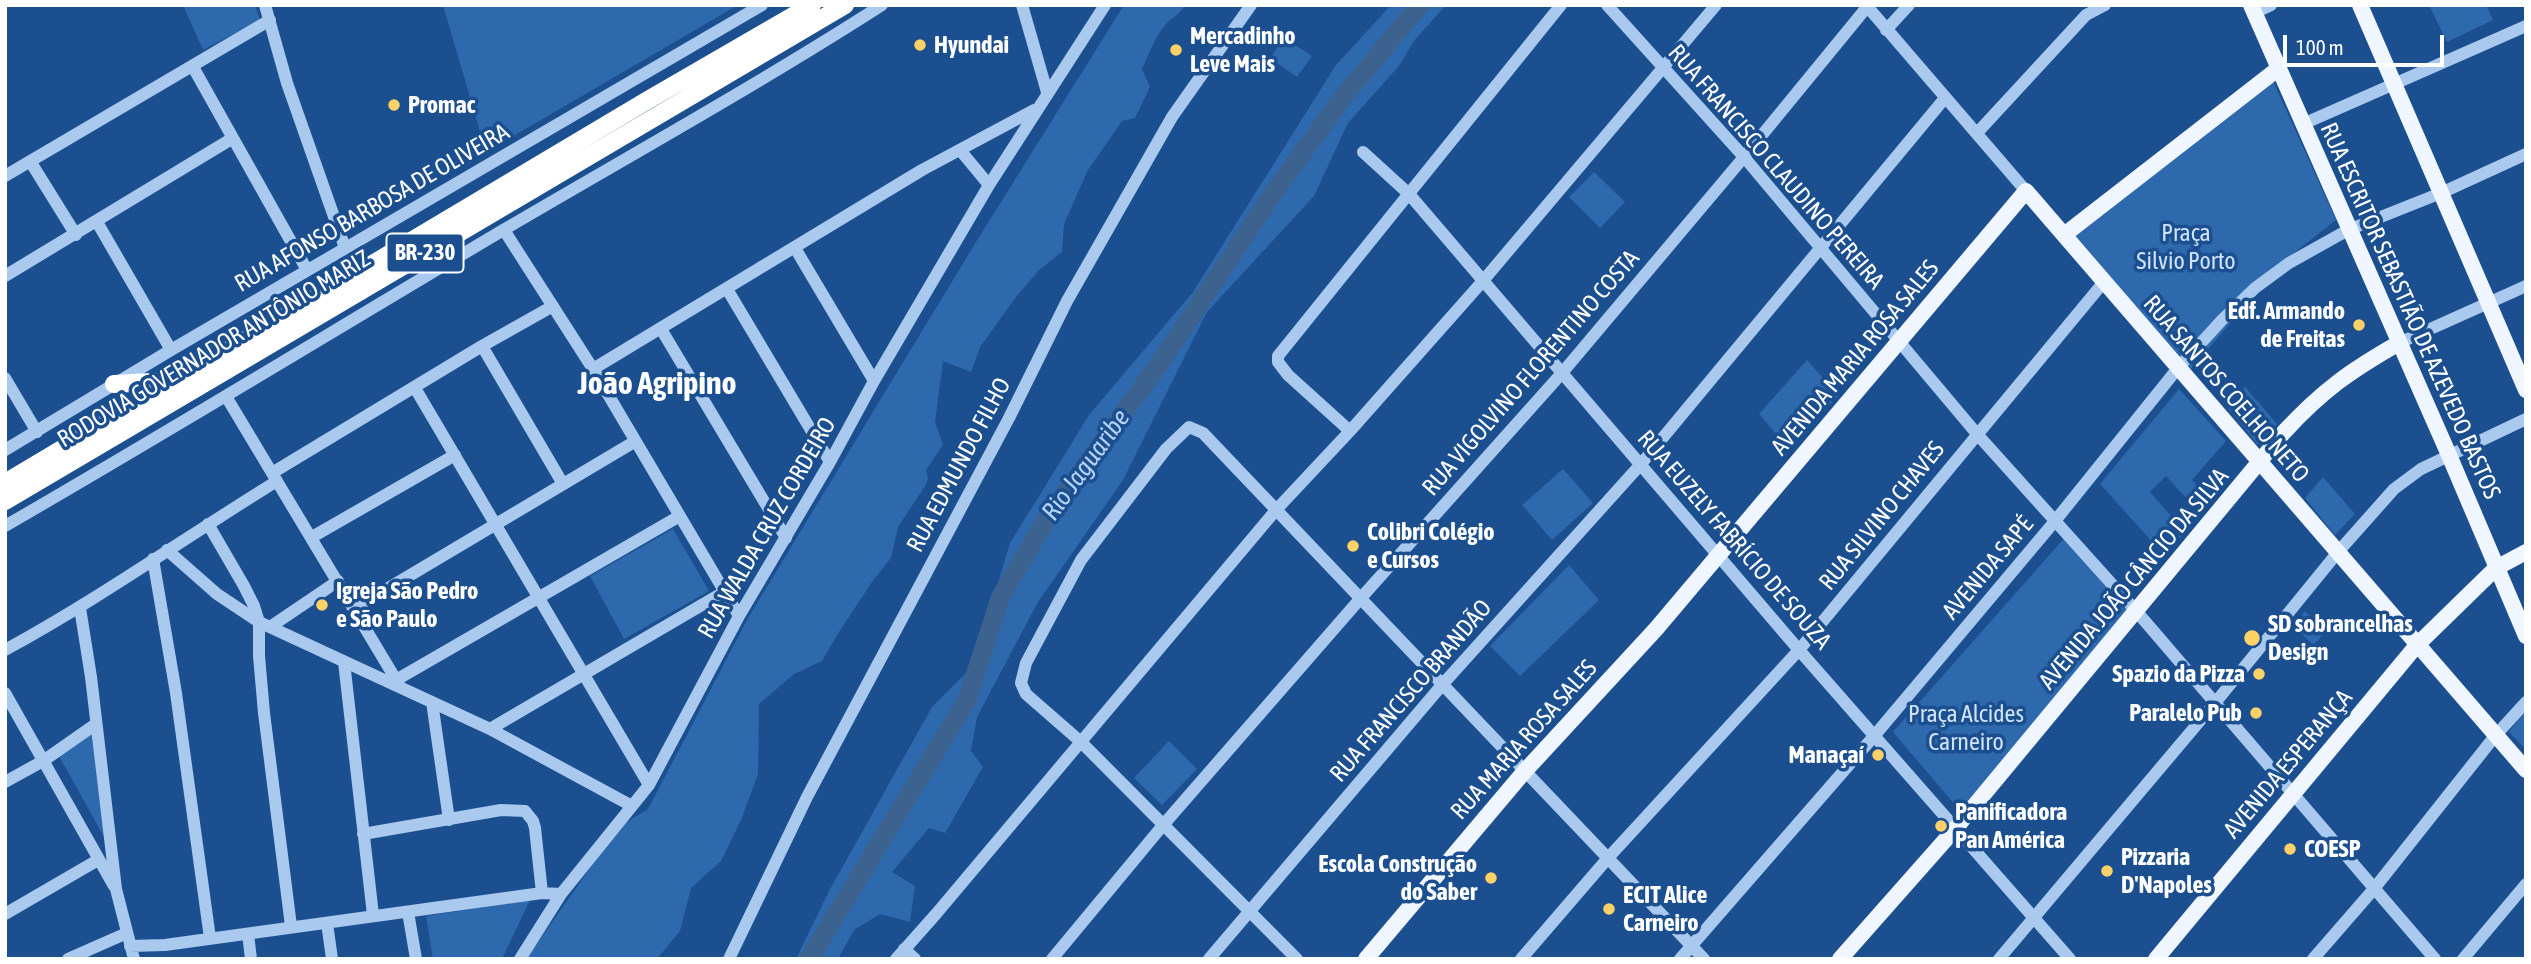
<!DOCTYPE html>
<meta charset="utf-8">
<style>
body{margin:0}
#map{position:relative;width:2531px;height:964px;overflow:hidden;background:#1b4f8f;font-family:"Asap Condensed",sans-serif}
canvas{display:block}
.frame{position:absolute;inset:0;border:7px solid #fff;pointer-events:none}
.scale{position:absolute;left:2283px;top:35px;width:161px;height:32px;box-sizing:border-box;border:4px solid #fff;border-top:0;padding-left:9px;font-size:21px;line-height:24px;white-space:nowrap;color:#fff;-webkit-text-stroke:5px #1b4f8f;paint-order:stroke}
</style>
<div id="map">
<canvas width="2531" height="964"></canvas>
<div class="frame"></div>
<div class="scale">100 m</div>
</div>
<script>
const ctx = document.querySelector('canvas').getContext('2d');
ctx.lineJoin = 'round';
function fillPath(path, color) {
  ctx.fillStyle = color;
  ctx.fill(path, 'evenodd');
}
function strokePath(path, color, width, dash) {
  ctx.strokeStyle = color;
  ctx.lineWidth = width;
  ctx.lineCap = dash ? 'butt' : 'round';
  ctx.setLineDash(dash || []);
  ctx.stroke(path);
}
function drawText(font, color, halo, rows, align = 'center') {
  ctx.font = font + ' "Asap Condensed",sans-serif';
  ctx.lineWidth = 7;
  ctx.setLineDash([]);
  ctx.textBaseline = 'middle';
  ctx.strokeStyle = halo;
  ctx.fillStyle = color;
  for (const [text, x, y, turn = 0] of rows) {
    ctx.save();
    ctx.translate(x, y);
    ctx.rotate((+turn || 0) * Math.PI / 180);
    ctx.textAlign = isNaN(turn) ? turn : align;
    if (halo) ctx.strokeText(text, 0, 0);
    ctx.fillText(text, 0, 0);
    ctx.restore();
  }
}
fillPath(new Path2D(`
 M183 5H255L260 20 203 50Z
 M443 5H738L486 152Z
 M1124 5H1185C1179 15 1177 14 1170 20 1156 33 1150 52 1142 69L1150 87 1135 118 1122 121 1088 170 1064 224 1062 252 1039 270 1016 297 980 347 971 372 943 361 935 422 943 445 926 470 928 479 925 486 898 527 891 558 872 582 839 632 822 661 794 674 759 704 758 774 741 820 721 861 691 888 680 931 657 959H526L619 827 648 809 748 618 976 242Z
 M1391 5H1446L1414 41 1399 66 1348 123 1314 196 1207 312 1123 480 1038 602 977 717 971 751 983 767 945 833 929 828 892 872 915 886 910 922 880 914 854 930 838 959H796L829 891 932 707 973 666 1010 543 1089 415 1193 292 1336 65Z
 M2429 5H2486L2493 20 2447 42Z
 M1284 38 1312 56 1297 77 1270 58Z
 M2273 81 2336 220 2280 264 2187 374 2066 235Z
 M1594 172 1625 202 1600 228 1569 197Z
 M1807 360 1838 395 1790 450 1759 414Z
 M2245 387 2277 424 2258 445 2228 408Z
 M2179 389 2226 441 2192 480 2212 502 2200 513 2166 476 2150 492 2185 532 2164 555 2100 484Z
 M1563 469 1593 503 1552 540 1522 505Z
 M2323 477 2355 514 2335 535 2305 498Z
 M673 529 709 591 624 639 590 576Z
 M2067 535 2133 608 1962 813 1893 732Z
 M1569 565 1599 600 1520 676 1490 646Z
 M2305 611 2325 633 2313 645 2293 625Z
 M2526 710V750L2509 732Z
 M93 733 109 846 59 756Z
 M1169 741 1197 769 1162 805 1134 778Z
 M530 900 502 959H433L426 916Z`), '#2e69ad');
strokePath(new Path2D(`
 M809 959 967 700 1001 596 1048 517 1159 364 1272 195 1343 97 1420 5`), '#3c6290', 19);
strokePath(new Path2D(`
 M265 5 287 83 345 248
 M1022 5 1047 92
 M1607 5 1744 157 1977 434 2137 612 2435 959
 M1866 5 2026 191
 M2254 13 2271 5
 M1886 30 1909 5
 M193 67 307 270
 M2303 124 2526 26
 M1977 133 2086 15 2105 5
 M960 150 989 185
 M1363 152 1409 194 1799 650 2070 959
 M30 161 76 235
 M5 176 270 20
 M97 222 171 350
 M504 230 593 369 739 616
 M795 248 874 381
 M5 276 233 138
 M727 289 830 462
 M661 329 786 538
 M2399 343 2526 286
 M482 346 563 484
 M593 369 922 170 1034 110
 M5 378 37 432
 M415 388 649 785
 M227 398 401 688
 M1350 431 1288 375 1278 362V356L1561 5
 M5 450 171 350 762 5
 M272 473 482 346 553 306
 M208 524 244 586 254 606 259 622V656L264 713 291 926
 M5 526C173 429 338 328 505 229 631 155 759 84 882 5
 M312 537 455 455
 M167 550 217 594 259 622 490 729 632 806
 M153 559 176 693 210 938
 M80 608 91 677 116 889 134 959
 M355 608 634 442
 M270 627 338 581
 M5 650C99 599 186 537 277 481
 M344 662 373 915
 M396 680 678 517
 M5 693 114 886
 M432 702 449 820
 M490 729 724 592
 M5 782 43 761 96 724
 M363 834 501 810 525 811 533 821 535 828 542 893
 M408 912 416 959
 M5 914 98 860
 M327 923 332 959
 M248 934 251 959
 M130 946 165 945 542 893 561 894
 M904 949 915 959
 M68 959 127 933
 M520 959 561 894 649 785 739 616 830 462 874 381 989 185 1105 5
 M729 959 807 797 1009 418 1067 301 1172 117 1251 5
 M896 959 936 914 1276 510 1350 431 1482 282 1716 5
 M1052 959 1164 824 1360 599 1562 373 1744 157 1867 7
 M1209 959 1442 685 1641 464 1945 98
 M1297 959 1081 742 1026 694 1021 683 1026 663 1081 560 1166 449 1189 427 1203 433 1704 959
 M1521 959 1608 858 1799 650 2103 283
 M1680 959 1875 735 2055 521 2178 368 2222 320 2255 288 2289 263 2348 230 2441 193 2526 154
 M1999 959 2215 703 2338 552 2394 489 2421 469 2526 419
 M2313 959 2373 890 2495 736 2526 702
 M2463 959 2526 884`), '#a9c9ee', 12);
strokePath(new Path2D(`
 M2251 5 2449 455 2526 636
 M2360 5 2526 390
 M2064 235 2279 68
 M1366 959 1524 772 1656 629 2026 191 2526 770
 M1840 959 1955 829 2284 432C2323 390 2350 371 2399 343
 M2156 959 2417 645 2496 568 2526 552`), '#f0f6ff', 16);
strokePath(new Path2D(`
 M114 384 170 381
 M5 483 648 100 812 5
 M5 501 845 5`), '#fff', 18);
for (const [x, y, r, color] of [
 [920,45,7,"#ffd166"],
 [1176,50,7,"#ffd166"],
 [394,105,7,"#ffd166"],
 [2359,325,7,"#ffd166"],
 [1353,546,7,"#ffd166"],
 [322,605,7,"#ffd166"],
 [2252,638,9,"#ffd166"],
 [2259,674,7,"#ffd166"],
 [2256,713,7,"#ffd166"],
 [1878,755,7,"#ffd166"],
 [1941,826,7,"#ffd166"],
 [2290,849,7,"#ffd166"],
 [2107,871,7,"#ffd166"],
 [1491,878,7,"#ffd166"],
 [1609,909,7,"#ffd166"]
]) {
  const dot = new Path2D();
  dot.arc(x, y, r, 0, 2 * Math.PI);
  ctx.fillStyle = color;
  ctx.fill(dot);
  strokePath(dot, '#1b4f8f', 2.5);
}
for (const [x, y, w] of [
 [425,253,77]
]) {
  const box = new Path2D();
  box.roundRect(x - w / 2, y - 19.5, w, 39, 5);
  ctx.fillStyle = '#1b4f8f';
  ctx.fill(box);
  strokePath(box, '#fff', 2);
}
drawText('bold 23px', '#fff', null, [
 ["BR-230",425,253]
]);
drawText('bold 24px', '#fff', '#1b4f8f', [
 ["Mercadinho",1190,36],
 ["Leve Mais",1190,64],
 ["Hyundai",934,45],
 ["Promac",408,105],
 ["Edf. Armando",2345,311,"right"],
 ["de Freitas",2345,339,"right"],
 ["Colibri Colégio",1367,532],
 ["e Cursos",1367,560],
 ["Igreja São Pedro",336,591],
 ["e São Paulo",336,619],
 ["SD sobrancelhas",2268,624],
 ["Design",2268,652],
 ["Spazio da Pizza",2245,674,"right"],
 ["Paralelo Pub",2242,713,"right"],
 ["Manaçaí",1864,755,"right"],
 ["Panificadora",1955,812],
 ["Pan América",1955,840],
 ["COESP",2304,849],
 ["Pizzaria",2121,857],
 ["D'Napoles",2121,885],
 ["Escola Construção",1477,864,"right"],
 ["do Saber",1477,892,"right"],
 ["ECIT Alice",1623,895],
 ["Carneiro",1623,923]
], 'left');
drawText('24px', '#fff', '#1b4f8f', [
 ["RUA FRANCISCO CLAUDINO PEREIRA",1776,167,49],
 ["RUA AFONSO BARBOSA DE OLIVEIRA",372,208,-30],
 ["RUA ESCRITOR SEBASTIÃO DE AZEVEDO BASTOS",2410,311,66],
 ["RODOVIA GOVERNADOR ANTÔNIO MARIZ",214,349,-31],
 ["AVENIDA MARIA ROSA SALES",1855,358,-50],
 ["RUA VIGOLVINO FLORENTINO COSTA",1531,373,-49],
 ["RUA SANTOS COELHO NETO",2226,389,49],
 ["RUA EDMUNDO FILHO",959,465,-62],
 ["RUA SILVINO CHAVES",1882,516,-51],
 ["RUA WALDA CRUZ CORDEIRO",767,528,-60],
 ["RUA EUZELY FABRÍCIO DE SOUZA",1734,540,49],
 ["AVENIDA SAPÉ",1988,568,-50],
 ["AVENIDA JOÃO CÂNCIO DA SILVA",2134,579,-50],
 ["RUA FRANCISCO BRANDÃO",1411,691,-49],
 ["RUA MARIA ROSA SALES",1524,740,-48],
 ["AVENIDA ESPERANÇA",2288,764,-50]
]);
drawText('24px', '#cfe3fa', '#1b4f8f', [
 ["Praça",2186,233],
 ["Silvio Porto",2186,261],
 ["Praça Alcides",1966,714],
 ["Carneiro",1966,742]
]);
drawText('italic 26px', '#b5d3f5', '#1b4f8f', [
 ["Rio Jaguaribe",1086,465,-54]
]);
drawText('bold 32px', '#fff', '#1b4f8f', [
 ["João Agripino",657,384]
]);
</script>
